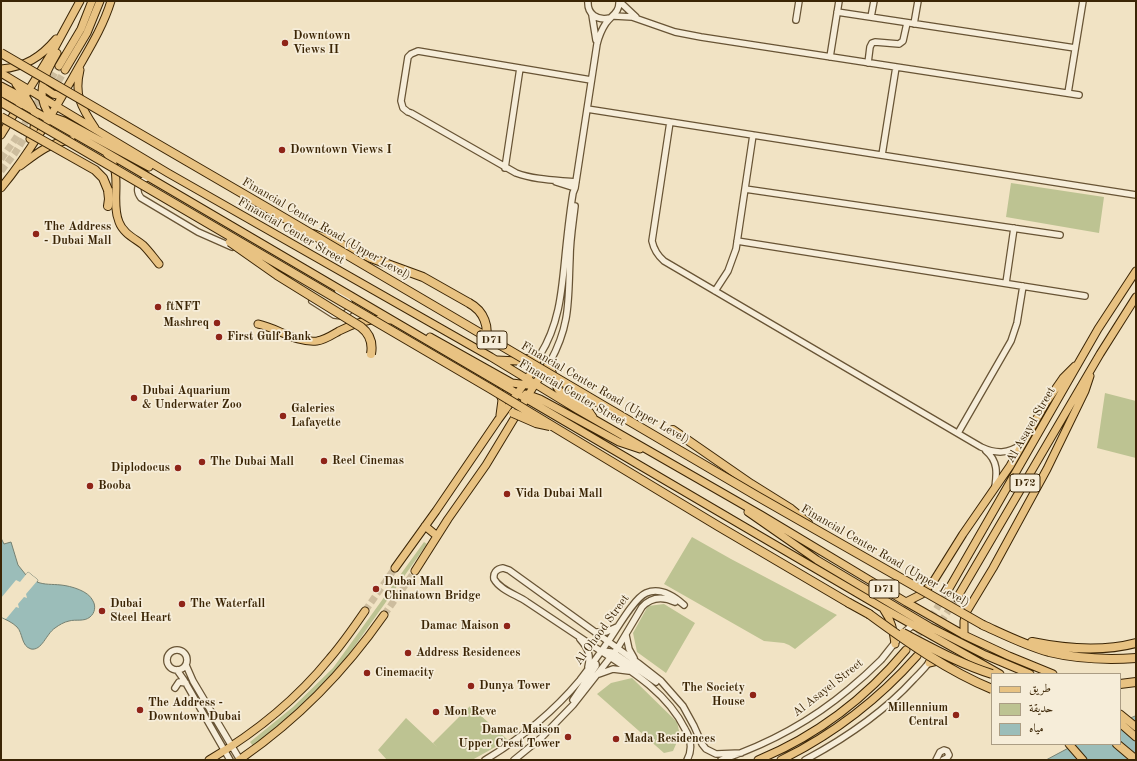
<!DOCTYPE html>
<meta charset="utf-8">
<style>
body{margin:0}
#map{position:relative;width:1137px;height:761px;overflow:hidden;background:#f1e3c4;font-family:"Old Standard TT",Amiri,serif}
canvas{display:block}
.frame{position:absolute;inset:0;border:2px solid #3b2505;pointer-events:none}
.legend{position:absolute;left:991px;top:673px;width:130px;height:72px;box-sizing:border-box;background:#f6edd9;border:1px solid #ab9d84;margin:0;padding:5px 7px;list-style:none;font-size:12px;color:#3b2505}
.legend li{display:flex;align-items:center;gap:8px;height:20px}
.legend b{width:20px;border:1px solid #ab9d84}
</style>
<div id="map">
<canvas width="1137" height="761"></canvas>
<div class="frame"></div>
<ul class="legend">
<li><b style="height:5px;background:#e8c282"></b>طريق</li>
<li><b style="height:11px;background:#bdc392"></b>حديقة</li>
<li><b style="height:11px;background:#9bbdb9"></b>مياه</li>
</ul>
</div>
<script>
const ctx = document.querySelector('canvas').getContext('2d');
ctx.lineJoin = 'round';
function fillPath(path, color) {
  ctx.fillStyle = color;
  ctx.fill(path, 'evenodd');
}
function strokePath(path, color, width, dash) {
  ctx.strokeStyle = color;
  ctx.lineWidth = width;
  ctx.lineCap = dash ? 'butt' : 'round';
  ctx.setLineDash(dash || []);
  ctx.stroke(path);
}
function drawText(font, color, halo, rows, align = 'center') {
  ctx.font = font + ' "Old Standard TT",serif';
  ctx.lineWidth = 3.5;
  ctx.setLineDash([]);
  ctx.textBaseline = 'middle';
  ctx.strokeStyle = halo;
  ctx.fillStyle = color;
  for (const [text, x, y, turn = 0] of rows) {
    ctx.save();
    ctx.translate(x, y);
    ctx.rotate((+turn || 0) * Math.PI / 180);
    ctx.textAlign = isNaN(turn) ? turn : align;
    if (halo) ctx.strokeText(text, 0, 0);
    ctx.fillText(text, 0, 0);
    ctx.restore();
  }
}
fillPath(new Path2D(`
 M1011 183 1104 197 1099 233 1006 217Z
 M1105 393 1136 401V458L1097 448Z
 M692 537 731 559 837 615 795 649 789 645 784 643 764 641 664 584Z
 M424 542 427 544 342 664 309 700 270 733 253 746 250 742 293 707 333 668Z
 M664 604 695 623 666 673 637 652 633 633 648 606Z
 M632 678 677 722 680 735 673 751 664 753 597 694 611 683Z
 M470 706 508 740 472 760H387L378 750 406 718 437 747 433 743Z`), '#bdc392');
const water = new Path2D(`
 M1 538 4 544 11 542 18 565 26 575 28 572 38 580 37 582C45 585 52 584 61 585 71 586 89 591 93 601 96 606 95 613 90 617 84 622 76 619 69 621 64 622 59 625 55 628 46 634 42 651 31 649 21 646 23 633 17 627 12 622 6 620 1 617Z
 M1136 716V760H1046L1076 744H1120V723Z`);
fillPath(water, '#9bbdb9');
strokePath(water, '#758071', 1);
fillPath(new Path2D(`
 M28 572 38 580 26 594 27 598 24 597 18 604 19 608 16 607 6 619 1 617V604L2 602 1 598 16 580 20 582Z`), '#f1e3c4');
strokePath(new Path2D(`
 M1127 760 1130 759`), '#58533b', 1, [5, 4]);
strokePath(new Path2D(`
 M37 118 65 70
 M1 159 16 138 59 66
 M1 171 15 153 30 129
 M365 611 395 568
 M384 615 415 571
 M912 643 928 622 947 592
 M923 648 957 598`), '#cdbd9e', 7, [7, 3.5]);
const minor = new Path2D(`
 M588 1C587 14 597 21 610 18
 M619 1 636 17
 M837 12 1075 48
 M592 15 596 40
 M614 16 632 17 675 32 701 37 1079 95
 M871 17 874 1
 M796 20 799 1
 M914 24 918 1
 M830 57 839 1
 M868 63 870 47 872 43 875 42 899 44 903 41 907 23
 M1068 93 1083 1
 M587 109 1136 195
 M670 122 652 241C654 250 657 255 664 261L981 447C996 454 1008 454 1022 444
 M882 155 896 67
 M505 168 520 68
 M149 177C139 181 134 189 141 198L198 232 232 247
 M556 182 575 188
 M576 182C555 180 535 180 516 173L411 113 408 112 403 108 401 101 408 57 411 54 418 51 591 80
 M745 189 1060 235
 M737 241 1085 296
 M1006 283 1014 228
 M715 291 728 271 736 249 753 135
 M312 301 334 315 342 316 349 311V302L338 291
 M540 355C561 321 562 286 566 248 568 229 570 211 573 193L575 188 597 44C599 36 602 29 606 23 612 15 620 12 619 1
 M550 362C571 324 568 299 570 258 570 241 573 223 575 206
 M958 433 1011 341 1017 323 1023 286
 M986 451C998 461 997 473 995 487
 M595 632H606L617 627
 M626 635 629 649 634 658
 M580 639C588 648 591 655 588 667
 M167 660a10 10 0 1 1 20 0a10 10 0 1 1-20 0Z
 M602 651 611 652 617 655 656 682
 M186 665 193 681 240 760
 M177 670 184 680 230 760
 M599 674 613 669 629 671
 M175 688 179 682 186 683
 M573 700 596 666V664L592 663
 M485 760C520 739 554 711 580 680 589 668 599 655 607 643 616 631 633 599 646 593 660 587 674 596 684 605
 M514 760 541 738 573 705 617 649 642 607C651 597 662 596 675 602
 M687 760C693 749 691 739 685 729 666 690 625 667 590 644 569 630 548 616 527 602 517 595 500 590 494 579 493 573 496 569 503 568L509 570 638 663 661 681 683 706 694 726 702 744 706 749 716 754 741 753
 M721 760C769 744 811 721 849 689 860 680 871 670 881 660 889 651 904 628 915 625
 M805 760C846 738 883 713 914 679 920 673 926 667 931 660
 M936 760 940 752 944 750 947 751 949 755 947 758 943 760`);
const major = new Path2D(`
 M59 66 81 29 92 1
 M1 69C25 67 41 57 56 39
 M65 70 87 33 100 1
 M80 70C74 95 81 107 95 128
 M1 73 168 173 491 357 578 410 761 515 906 602 964 635 1009 656 1053 674
 M16 84C31 104 42 113 30 139
 M1 86 16 94 25 97
 M43 87 53 94 62 96
 M1 92 104 151 881 607 1000 674
 M47 115 64 121 149 167
 M51 117C34 95 44 75 57 53
 M1 135 54 49 80 1
 M107 154C124 173 110 201 119 222 123 233 134 238 143 245 149 251 154 258 159 264
 M20 166C36 154 50 142 71 140
 M1 188C30 153 53 112 76 72 89 49 103 27 111 1
 M258 324C278 328 295 343 317 341 325 340 332 335 339 331 355 323 372 317 390 320
 M430 337 512 383 528 385
 M497 360 518 361 540 355
 M550 362C552 371 553 382 558 389 568 402 586 403 593 417
 M499 392 502 400 500 415
 M526 394 540 399 619 442 640 449
 M748 512 817 560 930 627 985 655 1030 674
 M425 526 437 536
 M395 568 436 511 498 420 527 380 540 355
 M415 571 448 519 486 465 535 384 550 362
 M947 592 1098 329 1136 271
 M957 598 1100 354 1136 297
 M906 602 922 594 933 582 963 534 1010 466 1045 404 1063 378 1075 366
 M884 610C892 621 893 630 895 644
 M964 635V621L967 611 993 568 1047 469 1085 391 1090 376
 M929 663 946 659H954
 M1120 714 1136 727
 M1120 723 1136 737
 M1069 744 1083 760
 M209 760C255 733 296 700 330 658 343 643 354 627 365 611
 M239 760C296 721 345 671 384 615
 M758 760C816 736 866 698 906 650
 M781 760C834 734 878 700 917 656`);
const highway = new Path2D(`
 M108 190 109 199 108 206
 M313 234 329 239 371 258 423 277 469 303
 M673 430 751 484 791 509 808 523
 M849 603 869 614
 M983 625C1005 635 1027 646 1049 652 1078 659 1107 660 1136 658
 M1032 642C1066 649 1102 652 1136 643
 M1120 684 1136 682
 M1117 744 1136 760`);
strokePath(minor, '#685435', 8);
strokePath(major, '#3b2505', 9);
strokePath(highway, '#3b2505', 10);
strokePath(minor, '#f6edd9', 5.5);
strokePath(major, '#e8c282', 7);
strokePath(highway, '#e8c282', 8);
const highwayBridge = new Path2D(`
 M1 53 264 206 757 496 983 625
 M1 102 491 389 718 526 849 603
 M1 117 95 170 103 178 108 190
 M230 242 277 275 361 327C370 334 373 343 371 354
 M469 303C484 311 490 327 485 343
 M513 413 536 423 550 426
 M869 614C907 642 948 671 992 689
 M903 633C932 648 960 664 992 674`);
strokePath(highwayBridge, '#3b2505', 10, []);
strokePath(highwayBridge, '#e8c282', 8);
for (const [x, y, r, color] of [
 [285,43,4,"#8f2418"],
 [282,150,4,"#8f2418"],
 [36,234,4,"#8f2418"],
 [158,307,4,"#8f2418"],
 [217,323,4,"#8f2418"],
 [219,337,4,"#8f2418"],
 [134,398,4,"#8f2418"],
 [283,416,4,"#8f2418"],
 [324,461,4,"#8f2418"],
 [202,462,4,"#8f2418"],
 [178,468,4,"#8f2418"],
 [90,486,4,"#8f2418"],
 [507,494,4,"#8f2418"],
 [376,589,4,"#8f2418"],
 [182,604,4,"#8f2418"],
 [102,611,4,"#8f2418"],
 [507,626,4,"#8f2418"],
 [408,653,4,"#8f2418"],
 [367,673,4,"#8f2418"],
 [471,686,4,"#8f2418"],
 [753,695,4,"#8f2418"],
 [140,710,4,"#8f2418"],
 [436,712,4,"#8f2418"],
 [956,715,4,"#8f2418"],
 [568,737,4,"#8f2418"],
 [616,739,4,"#8f2418"]
]) {
  const dot = new Path2D();
  dot.arc(x, y, r, 0, 2 * Math.PI);
  ctx.fillStyle = color;
  ctx.fill(dot);
  strokePath(dot, '#f6edd9', 1.5);
}
for (const [x, y, w] of [
 [492,340,30],
 [1025,483,30],
 [884,589,30]
]) {
  const box = new Path2D();
  box.roundRect(x - w / 2, y - 9, w, 18, 3);
  ctx.fillStyle = '#f6edd9';
  ctx.fill(box);
  strokePath(box, '#3b2505', 1);
}
drawText('bold 11px', '#3b2505', null, [
 ["D71",492,340],
 ["D72",1025,483],
 ["D71",884,589]
]);
drawText('bold 12px', '#3b2505', '#f6edd9', [
 ["Downtown",293,36],
 ["Views II",293,50],
 ["Downtown Views I",290,150],
 ["The Address",44,227],
 ["- Dubai Mall",44,241],
 ["ftNFT",166,307],
 ["Mashreq",209,323,"right"],
 ["First Gulf Bank",227,337],
 ["Dubai Aquarium",142,391],
 ["& Underwater Zoo",142,405],
 ["Galeries",291,409],
 ["Lafayette",291,423],
 ["Reel Cinemas",332,461],
 ["The Dubai Mall",210,462],
 ["Diplodocus",170,468,"right"],
 ["Booba",98,486],
 ["Vida Dubai Mall",515,494],
 ["Dubai Mall",384,582],
 ["Chinatown Bridge",384,596],
 ["Dubai",110,604],
 ["Steel Heart",110,618],
 ["The Waterfall",190,604],
 ["Damac Maison",499,626,"right"],
 ["Address Residences",416,653],
 ["Cinemacity",375,673],
 ["Dunya Tower",479,686],
 ["The Society",745,688,"right"],
 ["House",745,702,"right"],
 ["The Address -",148,703],
 ["Downtown Dubai",148,717],
 ["Millennium",948,708,"right"],
 ["Central",948,722,"right"],
 ["Mon Reve",444,712],
 ["Damac Maison",560,730,"right"],
 ["Upper Crest Tower",560,744,"right"],
 ["Mada Residences",624,739]
], 'left');
drawText('12px', '#3b2505', '#f6edd9', [
 ["Financial Center Road (Upper Level)",326,229,30],
 ["Financial Center Street",291,231,30],
 ["Financial Center Street",572,393,30],
 ["Financial Center Road (Upper Level)",605,393,30],
 ["Al Asayel Street",1031,425,-60],
 ["Financial Center Road (Upper Level)",885,556,30],
 ["Al Ohood Street",602,630,-54],
 ["Al Asayel Street",828,688,-38]
]);
</script>
